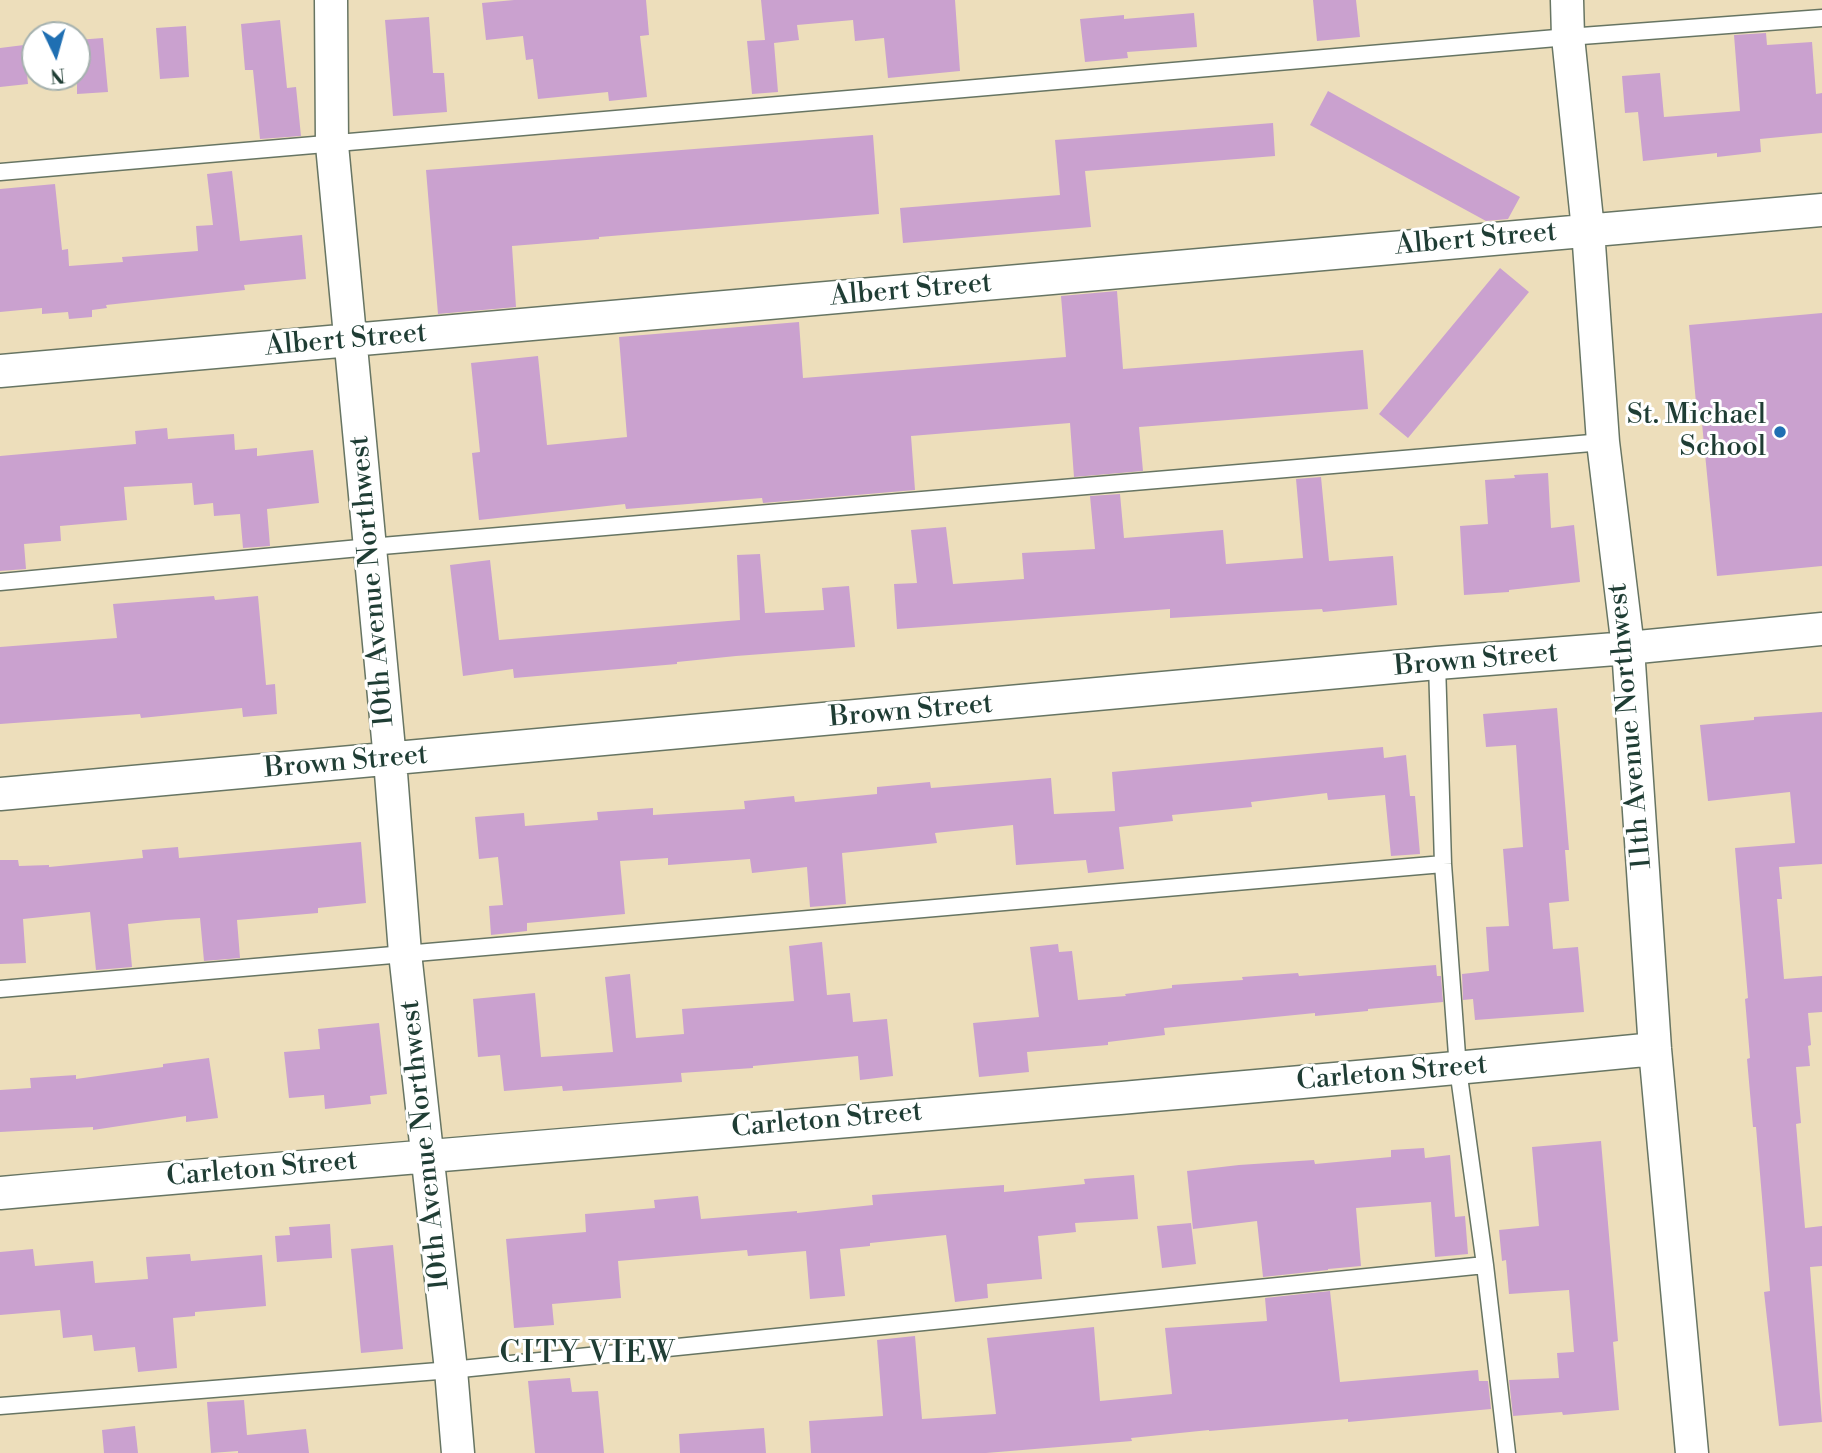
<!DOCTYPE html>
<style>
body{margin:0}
#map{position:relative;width:1822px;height:1453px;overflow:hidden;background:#eddebb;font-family:"Libre Bodoni",serif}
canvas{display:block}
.north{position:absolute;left:21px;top:21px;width:70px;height:70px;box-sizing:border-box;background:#fff;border:2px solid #a5b1ae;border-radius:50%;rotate:175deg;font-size:19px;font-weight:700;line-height:28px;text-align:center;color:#1f3d34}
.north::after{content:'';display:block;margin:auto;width:24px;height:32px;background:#1f6fb2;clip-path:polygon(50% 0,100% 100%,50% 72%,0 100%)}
</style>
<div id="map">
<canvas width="1822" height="1453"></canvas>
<div class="north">N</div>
</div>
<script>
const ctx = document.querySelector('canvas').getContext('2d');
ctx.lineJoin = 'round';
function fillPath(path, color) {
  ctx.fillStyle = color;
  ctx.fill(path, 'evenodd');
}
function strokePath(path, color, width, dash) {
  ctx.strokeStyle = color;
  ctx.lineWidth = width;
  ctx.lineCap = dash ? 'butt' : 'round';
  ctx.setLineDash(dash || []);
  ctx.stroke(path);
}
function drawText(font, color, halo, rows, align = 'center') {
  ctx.font = font + ' "Libre Bodoni",serif';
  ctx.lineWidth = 6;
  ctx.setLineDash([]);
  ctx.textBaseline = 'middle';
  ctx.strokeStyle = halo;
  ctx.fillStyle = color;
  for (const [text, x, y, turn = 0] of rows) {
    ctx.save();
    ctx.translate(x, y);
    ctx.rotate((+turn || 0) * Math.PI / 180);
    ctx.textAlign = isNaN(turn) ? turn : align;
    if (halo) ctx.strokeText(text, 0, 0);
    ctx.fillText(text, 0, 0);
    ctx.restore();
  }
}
fillPath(new Path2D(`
 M514 0H646L649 35 640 36 647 97 609 101 608 92 538 99 533 59 526 60 523 36 486 40 482 3Z
 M761 0H955L960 71 888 78 884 38 855 41 853 20 797 25 799 40 774 43 778 92 752 94 747 41 765 40Z
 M1313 0H1356L1360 37 1317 41Z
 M1194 13 1197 47 1127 52 1128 58 1085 62 1080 19 1124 15V19Z
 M429 17 433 73H444L447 112 393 116 385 20Z
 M280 20 287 88 296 87 301 136 260 139 253 70H245L241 24Z
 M186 26 189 77 160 79 156 28Z
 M1766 33 1767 45 1812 42 1816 94 1822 93V133L1760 139 1761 152 1717 157V153L1643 161 1638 112 1625 113 1622 76 1660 73 1664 117 1740 111 1734 35Z
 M103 38 108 92 77 94V40Z
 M24 45 28 84 0 87V48Z
 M1328 91 1520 197 1508 219 1486 221 1310 125Z
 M1273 123 1275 156 1085 171 1091 227 903 243 900 208 1060 195 1055 140Z
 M873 135 879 214 599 237V239L512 246 516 307 438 314 426 170Z
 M232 171 240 241 302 235 306 279 244 285 245 290 106 305 107 308 92 310V317L69 319 68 312 42 314V308L0 312V189L55 184 62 250 68 249 69 266 123 262 122 257 198 251 196 226 213 225 207 174Z
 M1500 268 1529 292 1408 438 1379 414Z
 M1117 291 1123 369 1363 350 1368 409 1139 427 1143 471 1074 477 1070 423 911 436 915 490 763 503 762 498 626 509 625 504 479 520 472 453 480 452 471 363 538 356 547 445 627 437 619 337 799 322 803 378 1066 357 1061 296Z
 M1822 313V566L1717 576 1701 413 1697 414 1689 325Z
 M167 428 168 439 234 434 235 450 257 448V456L313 450 319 503 267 509 270 546 243 548 240 514 214 516 213 503 194 505 192 483 124 487 127 520 60 526 61 541 24 544 26 569 0 571V456L136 444 135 431Z
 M1548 473 1551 528 1574 525 1580 582 1509 590V592L1464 595 1460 526 1488 524 1485 480 1515 478 1514 475Z
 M1321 477 1329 561 1393 556 1397 605 1323 612 1322 609 1170 618V609L897 629 894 584 917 583 911 530 946 527 953 584 1024 579 1022 553 1095 549 1090 496 1120 494 1124 538 1223 530 1226 564 1303 558 1296 479Z
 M760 554 765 613 824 610 822 588 849 586 855 647 736 656 677 662V664L514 678 513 669 463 676 450 565 490 560 499 640 740 620 737 555Z
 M214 596 215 600 258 596 266 685 275 684 277 714 243 717 242 708 141 718 140 714 0 724V647L117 638 113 604Z
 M1557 708 1569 850H1565L1569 901 1549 903 1553 949 1578 947 1584 1012 1475 1020 1473 999 1463 1000 1462 974 1489 971 1486 927 1509 926 1503 849 1523 847 1516 745 1486 747 1483 714Z
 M1822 712V864L1779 867 1782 899H1777L1784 979 1822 976V1012L1808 1013 1811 1045 1808 1046 1810 1066 1796 1067 1801 1123 1796 1124 1805 1228 1822 1226V1266L1810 1267 1822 1422 1779 1426 1764 1292 1770 1291 1756 1127H1753L1747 1059 1750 1058 1745 999 1748 998 1735 848 1795 843 1790 792 1708 801 1700 725 1754 720V717Z
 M1383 747 1384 758 1406 755 1410 796H1415L1420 854 1391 856 1385 795 1328 800 1327 793 1251 802 1252 807 1172 815 1173 821 1119 827 1124 869 1088 873 1086 860 1016 865 1013 825 935 833 937 843 842 853 846 904 810 907 807 867 752 873 750 859 668 865V858L620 861 625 914 527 923V931L491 935 489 906 503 905 498 857 479 859 475 817 524 813 525 826 598 820 597 812 653 808V815L745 809 744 801 794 796 795 802 877 794V787L930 782 931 788 1051 778 1054 814 1115 811 1112 772Z
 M361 842 366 903 318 908V913L237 920 240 958 204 961 200 918 166 920 128 924 132 967 96 970 90 912 23 919 26 963 0 964V860H18L19 866 49 865V867L143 858 142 850 178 847 179 858Z
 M822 942 827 995 850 993 853 1022 887 1019 893 1076 860 1080 858 1056 753 1066V1068L681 1073 682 1082 563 1091 562 1086 504 1091 500 1055 478 1057 473 999 535 993 541 1057 613 1052 605 977 630 974 636 1038 684 1034 682 1009 794 1001 789 946Z
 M1058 944 1059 952 1072 951 1078 1000 1126 996 1125 994 1172 988V985L1243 980 1242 977 1298 973 1299 976 1436 965 1437 976H1441L1443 1002 1368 1009V1011L1315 1016V1013L1164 1028 1165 1035 1108 1042V1045L1027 1052 1029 1072 979 1077 973 1023 1039 1017 1030 947Z
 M379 1023 387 1094 370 1096 371 1104 325 1109 324 1095 289 1098 284 1052 320 1049 318 1029Z
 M209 1058 218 1118 186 1122V1116L93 1130V1127L0 1132V1090L31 1088 30 1078 76 1075V1079L163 1067V1064Z
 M1601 1141 1618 1341 1613 1342 1619 1410 1563 1415 1562 1412 1513 1416 1509 1380 1559 1378 1557 1353 1574 1352 1569 1290 1509 1294 1506 1260 1502 1261 1499 1230 1539 1226 1532 1147Z
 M1424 1148 1425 1158 1450 1155 1455 1217 1465 1216 1468 1254 1435 1257 1431 1202 1356 1208 1361 1266 1328 1269V1270L1263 1277 1257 1221 1193 1229 1187 1171 1239 1165 1314 1160 1315 1164 1391 1157V1150Z
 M1134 1175 1138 1219 1075 1223 1076 1232 1038 1236 1042 1279 987 1284 988 1298 955 1302 946 1235 870 1243V1246L840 1249 845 1296 810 1299 806 1251 748 1256 747 1250 618 1261 621 1298 552 1304 554 1325 514 1328 506 1239 586 1232 585 1214 655 1208 654 1200 698 1196 701 1219 797 1211V1213L873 1205 872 1195 1004 1185V1192L1085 1184 1084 1179Z
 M1191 1223 1196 1264 1162 1268 1157 1226Z
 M330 1224 332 1258 277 1262 275 1236 290 1235 289 1227Z
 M393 1245 403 1349 361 1353 351 1249Z
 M33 1249 35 1266 93 1261 95 1283 148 1279 146 1257 190 1254 191 1261 262 1255 266 1306 195 1312V1316L173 1318 177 1368 138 1372 135 1347 94 1351 92 1335 63 1338 60 1310 0 1315V1252Z
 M1330 1291 1340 1382 1478 1370 1479 1381H1488L1491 1409 1348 1422V1419L1209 1431V1430L1131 1438 1132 1441 986 1453H811L809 1421 883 1416 877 1340 915 1336 922 1419 996 1414 987 1338 1094 1327 1100 1401 1172 1394 1165 1328 1267 1321 1265 1298Z
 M570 1378 572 1392 598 1391 604 1453H535L528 1381Z
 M244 1400 247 1435 306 1429 309 1453H238V1451L211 1453 207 1402Z
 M135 1426 138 1453H104L102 1430Z
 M764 1428 766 1453H680L679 1434Z`), '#caa1cf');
const service = new Path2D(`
 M0 172 1568 37 1822 18
 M0 582 370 547 1603 442
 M1437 663 1443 864 1458 1069 1485 1265 1507 1453
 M0 989 1443 864
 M0 1406 451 1370 1485 1265`);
const minor = new Path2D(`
 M331 0 332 145 390 760 405 953 451 1370 458 1453
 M1567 0 1568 37 1588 230 1603 442 1628 648 1655 1049 1692 1453
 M0 371 1822 210
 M0 794 1437 663 1628 648 1822 629
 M0 1193C551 1144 1104 1103 1655 1049`);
strokePath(service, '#677563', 19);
strokePath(minor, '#677563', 35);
strokePath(service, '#fff', 16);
strokePath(minor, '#fff', 32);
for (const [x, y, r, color] of [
 [1780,432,7,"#1f6fb2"]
]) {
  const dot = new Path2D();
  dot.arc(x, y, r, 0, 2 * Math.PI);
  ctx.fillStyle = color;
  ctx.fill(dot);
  strokePath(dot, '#fff', 2.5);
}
drawText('28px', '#1f3d34', '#fff', [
 ["Albert Street",1476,240,-5],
 ["Albert Street",911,291,-5],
 ["Albert Street",346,341,-5],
 ["10th Avenue Northwest",373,581,-95],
 ["Brown Street",1476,661,-5],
 ["Brown Street",911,712,-5],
 ["11th Avenue Northwest",1631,726,-95],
 ["Brown Street",346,763,-5],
 ["Carleton Street",1392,1074,-5],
 ["Carleton Street",827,1121,-5],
 ["10th Avenue Northwest",426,1145,-96],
 ["Carleton Street",262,1170,-5]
]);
drawText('28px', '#1f3d34', '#fff', [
 ["St. Michael",1766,416],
 ["School",1766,448]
], 'right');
ctx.letterSpacing = '2px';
drawText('30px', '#1f3d34', '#fff', [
 ["CITY VIEW",588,1355]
]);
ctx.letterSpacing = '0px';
</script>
